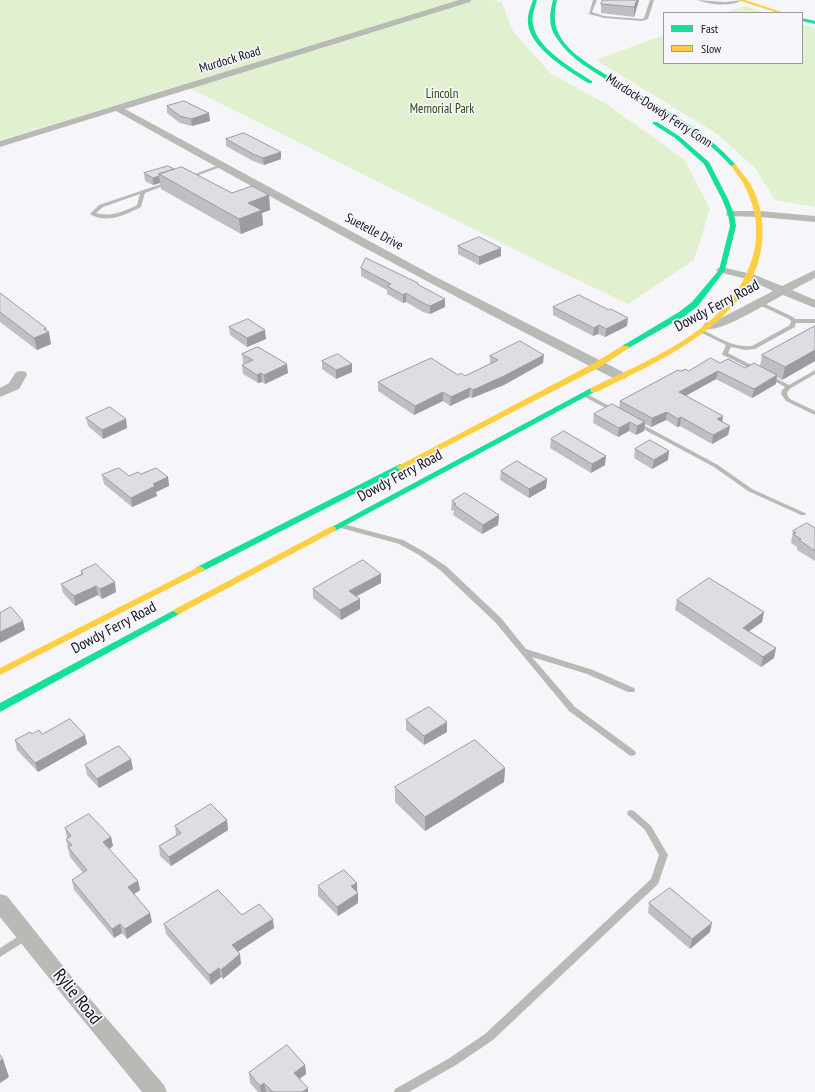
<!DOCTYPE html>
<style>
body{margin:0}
#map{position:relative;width:815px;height:1092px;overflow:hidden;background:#f6f6fa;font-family:"PT Sans Narrow",sans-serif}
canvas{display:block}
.legend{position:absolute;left:663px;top:12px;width:140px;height:52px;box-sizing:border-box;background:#f5f5fb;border:1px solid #9b9aa2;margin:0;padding:5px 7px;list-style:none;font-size:12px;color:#13121d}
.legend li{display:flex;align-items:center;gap:8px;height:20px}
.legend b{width:20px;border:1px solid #9b9aa2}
</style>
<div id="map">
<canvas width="815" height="1092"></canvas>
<ul class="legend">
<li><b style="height:5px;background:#16e098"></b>Fast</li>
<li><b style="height:5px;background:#ffcf43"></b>Slow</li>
</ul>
</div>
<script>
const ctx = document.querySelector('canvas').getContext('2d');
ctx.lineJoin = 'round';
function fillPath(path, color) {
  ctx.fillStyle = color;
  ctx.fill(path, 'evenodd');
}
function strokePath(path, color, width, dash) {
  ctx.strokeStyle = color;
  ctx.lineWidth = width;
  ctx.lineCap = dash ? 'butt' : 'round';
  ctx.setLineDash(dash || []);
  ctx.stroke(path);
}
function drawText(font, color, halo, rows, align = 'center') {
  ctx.font = font + ' "PT Sans Narrow",sans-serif';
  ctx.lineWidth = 3.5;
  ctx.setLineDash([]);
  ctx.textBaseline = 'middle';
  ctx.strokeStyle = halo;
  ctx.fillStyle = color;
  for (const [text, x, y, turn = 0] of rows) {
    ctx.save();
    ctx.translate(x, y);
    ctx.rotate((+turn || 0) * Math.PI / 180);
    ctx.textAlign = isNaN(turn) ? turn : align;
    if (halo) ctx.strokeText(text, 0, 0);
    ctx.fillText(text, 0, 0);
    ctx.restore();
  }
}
fillPath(new Path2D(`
 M0 0H494L502 3 513 31 550 73 608 105 684 159 710 209 694 260 628 304 536 260 183 85 0 140Z
 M745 6 767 13H725Z
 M802 24 815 28V207L775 200 755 168 717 134 596 60 664 35V63H802Z`), '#e1f0ce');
fillPath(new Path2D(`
 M593 0H597L592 12 604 16 642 19 644 18 650 0H654L648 19 642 21 604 18 589 14Z
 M697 0 725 2 743 0C731 7 710 5 697 0Z
 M219 165 223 166 191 178 187 177Z
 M167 182 171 183 145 193 141 207C126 215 106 224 90 214L99 205ZM140 194 137 205C123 212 111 217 96 213L103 207Z
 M759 301 793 317 795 319H815V323H796L795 327 755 349 746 350 731 347 728 353 759 369V371L757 372 723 355 722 354 726 345 698 331 701 329 703 330C719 338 734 348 752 346L790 325 791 321 789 319 757 304 756 303Z
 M815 370V374L791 388 788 391 787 394 790 399 815 411V415L786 401 781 394 782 390 785 387 765 376 768 374 770 375 789 385Z
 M585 393 617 410 618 411 617 412H613L583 396 582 395 583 394Z
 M636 421 718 465 752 489 805 513 806 514 805 515H801L748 491 714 467 634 424 633 423Z
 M341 524H343L403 540 423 551 446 566 501 618 526 649 593 670 634 688 635 690 634 692H628L587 674 532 657 575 707 635 751 636 753 635 755 632 756 629 755 569 711 495 622 440 570 419 555 399 544 341 528 340 526Z
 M631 810 634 811 651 826 668 855 658 884 493 1040 456 1065 409 1092H394L395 1089 448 1059 485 1034 651 879 659 855 645 830 628 815 627 813 628 811Z
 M27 931 30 932 32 935 30 938 0 957V948Z`), '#b8bbb5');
fillPath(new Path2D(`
 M459 0H471L470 2 125 109 434 276 625 373 626 376 625 379H615C447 294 281 203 116 111L0 147V141Z
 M731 211H760L815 216V222L760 217 727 216 726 214 727 212Z
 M722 267 755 275 782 286 815 270V278L792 290 815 300V308L783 295C767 303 721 333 705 329L703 326 705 323 723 317 773 291 747 279 718 272 716 270 718 268Z
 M21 371 26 372 27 375 19 389 0 397V388L9 383 16 372Z
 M0 894 7 896 79 986 164 1085 167 1092H142L65 998 0 917Z`), '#b8bbb5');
fillPath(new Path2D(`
 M533 0H537C535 8 531 16 533 24 536 48 573 69 592 81V83H588C569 71 531 49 528 24 527 16 530 8 533 0Z
 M553 0H557C554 14 553 25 561 38 574 58 599 70 619 82 660 107 704 129 736 165V167H732C700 131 656 109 615 85 595 72 572 61 558 40 548 27 549 15 553 0Z
 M802 18 815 21V24L802 21Z
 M653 122H657L679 136 709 162 728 199 734 214 736 226 725 270 698 306 685 316 625 350 621 348 622 346 679 312 692 302 719 270 730 226 728 214 722 199 704 164 675 138 653 124Z
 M591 388H597L598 390 335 531H329L328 529Z
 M400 464 403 465 404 467 403 469 203 571 200 572 195 569 197 567Z
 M178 608 183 611 181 613 0 712V703Z`), '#16e098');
fillPath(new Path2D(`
 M738 0H745L785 13H778Z
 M734 164 736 165C741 172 748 179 752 187 761 205 764 224 762 243 754 322 658 361 597 392H591L590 390 591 388C650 359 728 330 751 262 760 237 757 212 746 189 743 181 736 173 731 166Z
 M622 346H628L629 348 600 367 403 469 400 470 396 467 594 363Z
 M332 526 335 527 336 529 335 531 181 613 178 614 173 611 175 609Z
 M200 566 205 569 203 571 0 675V668Z`), '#ffcf43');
fillPath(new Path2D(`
 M603 0H639L634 17 601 13V4Z
 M167 106 210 121 192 126 180 123 167 113Z
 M226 139 281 152V159L264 165 253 161 226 146Z
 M174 169 232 193 269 195 270 210 262 213 263 225 241 234 161 189 160 183 153 185 145 181 144 173Z
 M458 246 501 256 479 265 458 254Z
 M361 268 418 283V285L445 299V307L430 314 423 312 406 302 403 303 387 294V290L361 276Z
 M0 293 46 330 51 344 37 350 0 322Z
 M553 307 609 310 627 326 605 337 598 334 593 336 553 315Z
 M815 326V361L782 380 777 377 776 384 752 398 716 379 686 396 722 422 730 426 728 435 712 444 680 426 677 427 666 420 651 427 645 424 644 431 636 435 629 431 618 437 593 423 594 414 619 408 620 401 681 371H688L720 363 745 368 760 366 762 355Z
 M229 327 266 339 247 347 230 335Z
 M242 354 288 373 265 384 262 382 258 383 243 374 242 365 245 364 243 363Z
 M490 356 543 363 504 385 472 398 469 397 450 406 443 401 414 415 378 391V382L458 375 465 376 490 364Z
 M322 361 352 372 336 379 322 369Z
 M86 418 126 419 127 428 103 439 88 426Z
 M551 439 605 465 591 473 550 448Z
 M635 449 668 460 652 469 634 458Z
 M501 471 547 479 546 488 529 498 500 480Z
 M141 474 168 477 169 486 156 492 157 496 132 507 104 484 102 475 129 476Z
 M452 501 499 515 498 525 482 534 453 515 454 511 451 510Z
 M815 528V561L797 550V547L791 543 793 531Z
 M81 571 116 592 102 599 98 595 75 606 63 593 61 584 81 574Z
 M381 574V583L356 597 360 599V609L341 620 313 598V589Z
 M677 600 764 612 762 622 749 631 776 648 774 658 761 667 675 610Z
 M406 720 447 732 424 745 406 730Z
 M32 734H42L87 744 38 772 17 750 15 740Z
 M85 765 133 769 99 788 87 775Z
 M505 768 504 782 425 831 395 802V787Z
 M227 820 228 830 171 866 160 856 159 846 176 835 175 826Z
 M65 828 111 837 113 846 109 849 138 881 140 890 134 894 152 922 127 939 122 933 114 938 74 890 72 880 83 873 70 857 66 839 67 838Z
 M357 883 358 903 338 916 318 896V886Z
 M649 903 710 932 690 949 648 913Z
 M242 915 274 928 237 952 241 964 223 979 221 977 211 985 166 934 164 924Z
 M305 1065 306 1074 300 1079 308 1092H258L250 1083 249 1073Z`), '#bebec4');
fillPath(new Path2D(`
 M637 0H639L634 17V7Z
 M209 113 210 121 192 126 191 119Z
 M281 152V159L264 165 263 158Z
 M159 176 160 183 153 185V178Z
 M269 195 270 210 262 213 263 225 241 234 239 219 248 203Z
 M501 248V256L479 265V257Z
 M406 293V302L403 303V295Z
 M445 299V307L430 314V306Z
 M628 318 627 326 605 337 606 329Z
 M599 325 598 334 593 336 594 328Z
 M46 328 47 333 49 332 51 344 37 350 34 338 44 329Z
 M265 330 266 339 247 347V338Z
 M815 350V361L782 380 785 367Z
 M544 355 543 363 504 385 472 398 473 390Z
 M287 364 288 373 265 384 264 375Z
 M352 364V372L336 379V370Z
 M718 371 716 379 678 400 679 392Z
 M261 373 262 382 258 383 257 375Z
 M777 375 776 384 752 398 754 389Z
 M470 388 469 397 450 406 451 397Z
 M443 392V401L414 415 415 406Z
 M667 412 666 420 651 427 652 418Z
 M723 416 722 425 717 419Z
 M681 417 680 426 677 427 678 419Z
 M126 419 127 428 103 439 102 430Z
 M630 422 629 431 618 437 619 428Z
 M645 422 644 431 636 435 637 426Z
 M730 426 728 435 712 444 713 435Z
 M669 451 668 460 652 469 654 460Z
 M606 456 605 465 591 473 592 464Z
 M168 477 169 486 156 492 157 496 132 507 131 498 153 484Z
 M547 479 546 488 529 498V489Z
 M499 515 498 525 482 534 483 525Z
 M381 574V583L349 600V591Z
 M115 582 116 592 102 599 100 589Z
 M96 586 98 595 75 606 74 596Z
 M360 599V609L341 620 340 610Z
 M764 612 762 622 741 637 743 628Z
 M23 621 25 630 0 643V632Z
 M776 648 774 658 761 667 763 657Z
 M447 722V732L424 745V736Z
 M85 735 87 744 38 772 35 763Z
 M131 759 133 769 99 788 97 779Z
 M505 768 504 782 425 831V817Z
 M227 820 228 830 171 866 169 857Z
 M111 837 113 846 105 852 103 842Z
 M138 881 140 890 130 897 128 887Z
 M357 883V893L351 886Z
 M358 893V903L338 916 337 907Z
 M150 913 152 922 127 939 125 929Z
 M273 919 274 928 233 955 232 945Z
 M712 923 710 932 690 949 692 939Z
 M120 924 122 933 114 938 112 929Z
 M240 954 241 964 223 979 221 970Z
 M219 968 221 977 211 985 209 975Z
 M3 1059 9 1077 0 1083V1061Z
 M305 1065 306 1074 295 1082 294 1073Z
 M264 1083 266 1092H261L260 1086Z
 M308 1088V1092H302Z`), '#9b9ba0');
const building = new Path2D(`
 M603 0H637L634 7 601 4Z
 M184 101 209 113 191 119 180 116 167 106Z
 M244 133 281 152 263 158 253 154 226 139Z
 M168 166 174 169 159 174V176L153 178 144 173Z
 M182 167 232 193 252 186 269 195 248 203 262 210 239 219 159 174Z
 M479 237 501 248 479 257 458 246Z
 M366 258 418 283 417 284 445 299 430 306 423 303 406 293 403 295 387 286 391 284 361 268Z
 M0 293 46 328 44 329 49 332 34 338 0 312Z
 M579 295 609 310 611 309 628 318 606 329 599 325 594 328 553 307Z
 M248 319 265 330 247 338 229 327Z
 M815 326V350L785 367 762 355Z
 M520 341 544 355 504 376 473 390 470 388 451 397 443 392 415 406 378 382 431 358 458 375 461 373 465 376 498 360 490 356Z
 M258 347 287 364 264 375 261 373 257 375 242 365 253 360 242 354Z
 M338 354 352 364 336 370 322 361Z
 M711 358 720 363 728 359 745 368 754 363 777 375 754 389 718 371 679 392 723 416 717 419 730 426 713 435 681 417 678 419 667 412 652 418 620 401 678 370 681 371 686 369 688 371Z
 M612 404 645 422 637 426 630 422 619 428 594 414Z
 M110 407 126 419 102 430 86 418Z
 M564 431 606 456 592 464 551 439Z
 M650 440 669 451 654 460 635 449Z
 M517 461 547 479 529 489 501 471Z
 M119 468 129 476 138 472 141 474 156 468 168 477 153 484 155 486 131 498 102 475Z
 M465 493 499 515 483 525 454 505 456 504 452 501Z
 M807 523 815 528V551L799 540 801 539 793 534 796 533 793 531Z
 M363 560 381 574 349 591 360 599 340 610 313 589Z
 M96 564 115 582 100 589 96 586 74 596 61 584 83 574 81 571Z
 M709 578 764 612 743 628 776 648 763 657 677 600Z
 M11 607 23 621 0 632V613Z
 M429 707 447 722 424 736 406 720Z
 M70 719 85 735 35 763 15 740 30 732 32 734 39 730 42 734Z
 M475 740 505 768 425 817 395 787Z
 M119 746 131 759 97 779 85 765Z
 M211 804 227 820 169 857 159 846 181 833 175 826Z
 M89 814 111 837 103 842 138 881 128 887 150 913 125 929 120 924 112 929 72 880 87 870 68 847 72 845 66 839 71 836 65 828Z
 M344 870 357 883 351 886 358 893 337 907 318 886Z
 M670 888 712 923 692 939 649 903Z
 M218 890 242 915 259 904 273 919 232 945 240 954 221 970 219 968 209 975 164 924Z
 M287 1045 305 1065 294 1073 308 1088 302 1092H273L264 1083 260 1086 249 1073Z
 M0 1055 3 1059 0 1061Z`);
fillPath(building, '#dddde4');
strokePath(building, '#9b9ba0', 1);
drawText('13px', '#13121d', '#f5f5fb', [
 ["Murdock Road",230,60,-17],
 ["Murdock-Dowdy Ferry Conn",659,111,33],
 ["Suetelle Drive",374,232,28]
]);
drawText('13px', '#314314', '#f5f5fb', [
 ["Lincoln",442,94],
 ["Memorial Park",442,109]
]);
drawText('15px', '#13121d', '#f5f5fb', [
 ["Dowdy Ferry Road",717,306,-28],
 ["Dowdy Ferry Road",400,476,-28],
 ["Dowdy Ferry Road",114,628,-28]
]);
drawText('18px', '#13121d', '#f5f5fb', [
 ["Rylie Road",77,997,51]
]);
</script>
